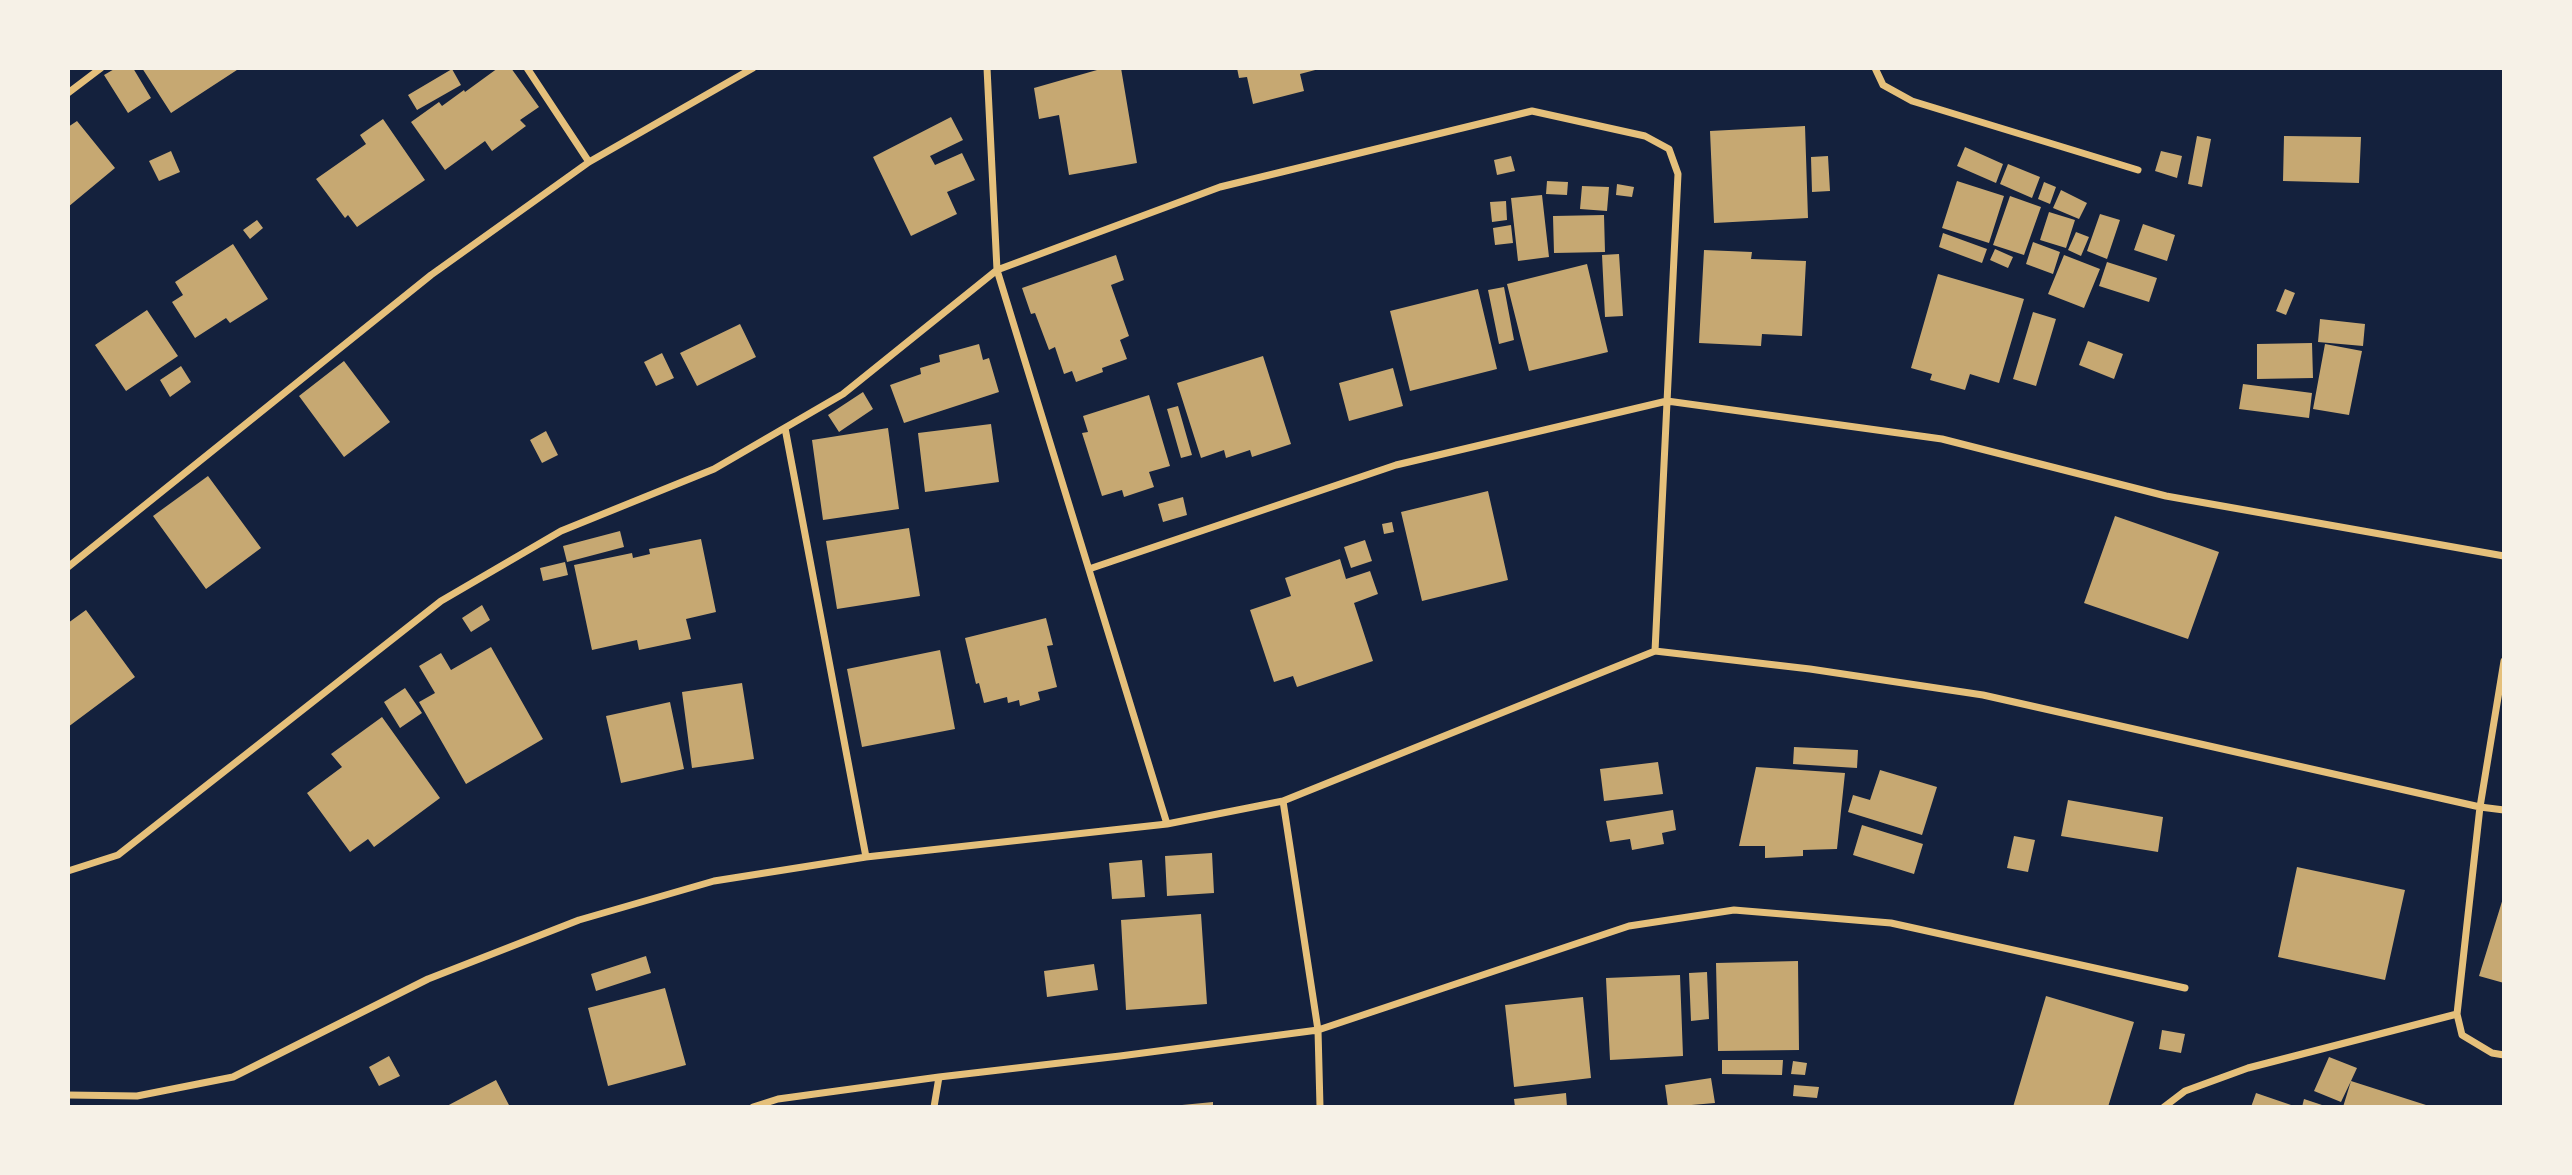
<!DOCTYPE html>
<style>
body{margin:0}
#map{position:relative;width:2572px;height:1175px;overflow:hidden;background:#14213d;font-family:"Archivo Narrow",sans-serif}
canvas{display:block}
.frame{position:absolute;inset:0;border:70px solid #f6f1e7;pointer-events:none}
</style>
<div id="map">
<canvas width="2572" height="1175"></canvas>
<div class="frame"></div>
</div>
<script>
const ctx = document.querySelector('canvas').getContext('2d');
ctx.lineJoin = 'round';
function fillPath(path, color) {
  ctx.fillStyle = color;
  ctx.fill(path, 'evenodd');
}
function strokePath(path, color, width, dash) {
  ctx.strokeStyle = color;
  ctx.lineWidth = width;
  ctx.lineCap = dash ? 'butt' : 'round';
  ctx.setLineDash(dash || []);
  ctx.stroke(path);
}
fillPath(new Path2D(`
 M116 68H133L151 98 128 113 104 75Z
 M142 68H240L171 113Z
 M498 68H511L539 107 520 120 526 126 492 151 485 141 445 170 411 122 439 102 442 106 464 90 465 92Z
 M1104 68H1121L1137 163 1069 175 1059 115 1039 119 1034 88Z
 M1237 68H1319V69L1300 74 1304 91 1253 104 1247 77 1239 78Z
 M452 69 461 85 417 110 408 95Z
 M951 117 963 140 930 156 935 165 962 153 975 180 947 192 957 214 911 236 873 157Z
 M383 119 425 180 357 227 348 215 345 218 316 179 366 144 360 135Z
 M77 121 115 168 68 207V127Z
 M1805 126 1808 218 1714 223 1710 131Z
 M2197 136 2211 139 2202 187 2188 184Z
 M2284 136 2361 137 2359 183 2283 181Z
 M1965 147 2003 164 1996 183 1957 166Z
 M171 151 180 172 159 181 149 161Z
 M2161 151 2182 156 2177 178 2155 171Z
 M1511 156 1515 171 1497 175 1494 160Z
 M1828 156 1830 191 1812 192 1811 157Z
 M2008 164 2040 177 2032 198 2000 184Z
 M1547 181 1568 182 1567 195 1546 194Z
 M1957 181 2004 196 1989 243 1942 228Z
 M2044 182 2056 187 2050 204 2038 199Z
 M1617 184 1634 187 1632 197 1616 195Z
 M1582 186 1609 187 1607 211 1580 209Z
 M2061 190 2087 203 2079 219 2053 208Z
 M1542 195 1549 257 1518 261 1511 198Z
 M2010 196 2041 207 2024 255 1993 245Z
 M1506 201 1507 220 1492 222 1490 202Z
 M2049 212 2075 220 2066 248 2040 240Z
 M2100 214 2120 220 2107 259 2087 251Z
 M1604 215 1605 252 1554 253 1553 216Z
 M257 220 263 228 250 239 243 230Z
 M2143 224 2175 235 2167 261 2134 250Z
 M1511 225 1513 243 1495 245 1493 228Z
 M2076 232 2089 237 2081 256 2068 250Z
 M1943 233 1987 249 1982 263 1939 247Z
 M2033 242 2060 252 2053 274 2026 264Z
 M233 244 268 299 230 323 226 318 195 338 172 302 183 295 175 282Z
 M1995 249 2013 257 2008 268 1990 260Z
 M1704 250 1752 252 1751 259 1806 261 1802 336 1762 334 1761 346 1699 343Z
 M1619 254 1623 316 1605 317 1602 255Z
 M1116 255 1124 280 1111 285 1129 336 1120 340 1127 359 1102 368 1103 372 1076 382 1072 371 1064 374 1055 347 1049 350 1035 313 1031 314 1022 288Z
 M2064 255 2100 269 2084 308 2048 294Z
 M2107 262 2157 278 2149 302 2099 286Z
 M1587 264 1608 352 1529 371 1507 284Z
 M1938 274 2024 299 1999 383 1970 374 1965 390 1930 380 1932 374 1911 368Z
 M1504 287 1514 340 1499 344 1488 290Z
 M1478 289 1497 369 1410 391 1390 311Z
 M2285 289 2295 293 2286 315 2276 311Z
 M147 310 178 356 126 391 95 345Z
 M2033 312 2056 319 2036 386 2013 379Z
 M2320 319 2365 324 2363 346 2318 342Z
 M740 324 756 357 697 386 680 353Z
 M2088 341 2123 354 2114 379 2079 365Z
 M2312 343 2313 378 2257 379V344Z
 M979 344 983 360 989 358 999 392 904 423 890 385 921 374 920 368 940 362 939 355Z
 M2325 344 2362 351 2349 415 2313 409Z
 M662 353 674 378 656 386 644 362Z
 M1263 356 1291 444 1252 457 1250 450 1226 458 1224 450 1201 458 1177 383Z
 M344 361 390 422 344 457 299 396Z
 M181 366 191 382 170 397 160 380Z
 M1393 368 1403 406 1349 421 1339 383Z
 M2243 384 2312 393 2309 418 2239 409Z
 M863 392 873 409 839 432 828 415Z
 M1149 395 1170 466 1149 472 1154 487 1124 497 1122 490 1102 496 1082 433 1088 432 1083 416Z
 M1178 406 1192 455 1181 458 1167 409Z
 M991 424 999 482 925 492 918 433Z
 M888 428 899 509 823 520 812 440Z
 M546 431 558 455 542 463 530 440Z
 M208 476 261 548 206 589 153 516Z
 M1488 491 1508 580 1422 601 1401 512Z
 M1183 497 1187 515 1163 522 1158 504Z
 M2115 516 2219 552 2188 639 2084 603Z
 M1392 522 1394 532 1384 534 1382 524Z
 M909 528 920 596 837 609 826 541Z
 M620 531 624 547 567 562 563 546Z
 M701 539 716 612 686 619 691 639 639 650 637 640 592 650 574 565 632 553 633 558 650 554 649 549Z
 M1365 540 1372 561 1351 568 1344 547Z
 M1340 559 1346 579 1370 571 1378 594 1354 603 1373 661 1297 687 1293 676 1274 682 1250 610 1291 596 1285 578Z
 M565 562 568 575 543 581 540 568Z
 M482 605 490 620 471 632 462 618Z
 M86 610 135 677 68 727V623Z
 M1046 618 1053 645 1047 646 1057 687 1038 692 1040 700 1020 706 1019 700 1008 703 1007 697 984 703 979 683 976 684 965 638Z
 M491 647 543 739 466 784 419 702 435 693 419 666 441 653 451 670Z
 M940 650 955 729 862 747 847 669Z
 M742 683 754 759 692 768 682 692Z
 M405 688 422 713 400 728 384 702Z
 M670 702 684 769 621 783 606 716Z
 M382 717 440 798 374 847 368 839 350 852 307 793 342 767 331 754Z
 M1794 747 1858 750 1857 768 1793 764Z
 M1658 762 1663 794 1604 801 1600 769Z
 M1756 767 1845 773 1837 849 1803 850V856L1765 858V846H1739Z
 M1880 770 1937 787 1922 835 1848 812 1853 795 1870 800Z
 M2068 800 2163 817 2158 852 2061 836Z
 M1673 810 1676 830 1662 833 1664 844 1632 850 1630 839 1610 842 1606 821Z
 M1862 825 1923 844 1914 874 1853 855Z
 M2014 836 2035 840 2028 872 2007 868Z
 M1212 853 1214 893 1167 896 1165 856Z
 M1142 860 1145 897 1112 899 1109 863Z
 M2297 867 2405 890 2385 980 2278 957Z
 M2504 895V983L2479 976Z
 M1201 914 1207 1004 1126 1010 1121 920Z
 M646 956 651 973 596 991 591 974Z
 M1798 961 1799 1050 1718 1051 1716 963Z
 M1094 964 1098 990 1047 997 1044 971Z
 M1707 972 1709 1019 1691 1021 1689 973Z
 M1680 975 1683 1056 1610 1060 1606 978Z
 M665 988 686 1065 608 1086 588 1008Z
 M2046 996 2134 1022 2108 1107H2013Z
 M1583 997 1591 1078 1514 1087 1505 1005Z
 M2162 1030 2185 1034 2181 1053 2159 1049Z
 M389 1056 400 1076 379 1086 369 1067Z
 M2329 1057 2357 1068 2351 1081 2426 1105V1107H2343L2351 1081 2341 1102 2314 1091Z
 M1722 1060H1783L1782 1075 1722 1074Z
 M1793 1061 1807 1063 1805 1075 1791 1074Z
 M1711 1078 1715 1103 1668 1107 1665 1085Z
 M496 1080 510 1107H445Z
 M1794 1085 1819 1087 1817 1098 1793 1096Z
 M1566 1093 1567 1107H1515L1514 1099Z
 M2256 1093 2294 1106V1107H2251Z
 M2304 1099 2325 1106V1107H2302Z
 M1213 1102V1107H1182V1105Z`), '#c6a872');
strokePath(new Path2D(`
 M527 68 589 162
 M987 68 997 270 1167 824
 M1875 68 1883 85 1912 101 2138 170
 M68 93 101 68
 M785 428 866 857
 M68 567 431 275 589 162 753 68
 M1089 569 1396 465 1667 401 1942 439 2166 496 2504 556
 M2504 661 2480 807 2457 1014 2462 1035 2492 1053 2504 1055
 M1283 801 1318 1030 1320 1107
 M68 871 118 855 441 601 561 531 714 469 843 394 997 270 1220 187 1532 111 1645 136 1669 149 1678 174 1655 651
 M68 1095 137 1096 233 1077 428 979 579 920 714 881 866 857 1167 824 1283 801 1655 651 1810 669 1983 695 2480 807 2504 810
 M753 1107 778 1099 939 1077 1120 1056 1318 1030 1629 926 1734 910 1891 923 2185 988
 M934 1107 939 1077
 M2164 1107 2185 1091 2248 1068 2457 1014`), '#e5c07b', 7);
</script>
